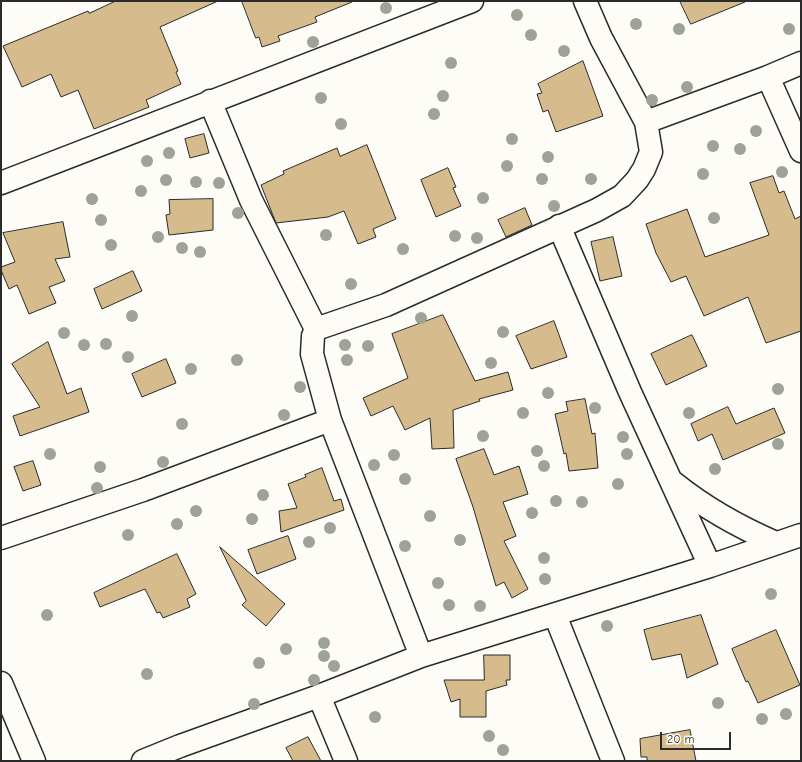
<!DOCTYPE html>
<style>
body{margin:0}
#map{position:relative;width:802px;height:762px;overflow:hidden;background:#fdfcf7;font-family:"Comic Neue",sans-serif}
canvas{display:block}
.frame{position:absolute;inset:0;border:2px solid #2b2b2b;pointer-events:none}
.scale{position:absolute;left:660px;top:732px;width:71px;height:18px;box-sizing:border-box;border:2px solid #2b2b2b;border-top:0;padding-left:5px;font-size:12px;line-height:14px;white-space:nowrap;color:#2b2b2b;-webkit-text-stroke:3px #fdfcf7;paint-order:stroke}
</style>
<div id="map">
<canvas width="802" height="762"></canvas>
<div class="frame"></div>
<div class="scale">20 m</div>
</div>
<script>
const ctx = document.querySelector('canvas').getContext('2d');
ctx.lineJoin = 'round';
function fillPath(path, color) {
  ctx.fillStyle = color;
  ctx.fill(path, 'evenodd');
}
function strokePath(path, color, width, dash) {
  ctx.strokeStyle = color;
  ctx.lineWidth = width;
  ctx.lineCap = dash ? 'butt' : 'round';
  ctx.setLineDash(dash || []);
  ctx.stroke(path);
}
const building = new Path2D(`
 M116 1H218L160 27 178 71 176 72 181 84 146 100 149 107 94 129 78 90 61 97 51 74 22 87 3 46 88 11 89 13Z
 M242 1H352V2L315 17 317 22 278 36 280 41 262 47 259 37 256 38Z
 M680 1H745V2L691 24Z
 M583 61 603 116 556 132 548 110 543 112 537 94 542 93 538 84Z
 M204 134 209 153 190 158 185 139Z
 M367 145 396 219 373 229 376 237 358 244 344 211 328 217 276 223 261 185 284 174 283 171 337 148 340 156Z
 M448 168 456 187 453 188 461 206 436 217 421 180Z
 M773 176 779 193 784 191 795 219 801 216V331L766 343 748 297 704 316 686 276 671 282 656 253 646 224 687 209 705 257 769 235 750 183Z
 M213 199V230L169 235 166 215 170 214 169 200Z
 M525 208 532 225 506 237 498 220Z
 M63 222 70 257 55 259 65 281 49 287 56 303 29 314 17 285 9 289 1 270V267L15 262 3 233Z
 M613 237 622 276 600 281 591 242Z
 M133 271 142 291 102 309 94 289Z
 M443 315 475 381 508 372 513 390 479 399 480 401 453 410 454 448 432 449 430 418 405 430 393 406 371 416 363 398 408 378 392 334Z
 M554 321 567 357 531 369 516 336Z
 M692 335 707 366 666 385 651 354Z
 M48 342 67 394 81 388 89 412 20 436 13 416 40 407 12 364Z
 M166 359 176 383 142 397 132 374Z
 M585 399 592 434 595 433 598 468 569 471 566 453 564 454 555 414 568 411 566 402Z
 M728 407 736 424 774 408 785 433 723 460 712 434 698 441 691 424Z
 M484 449 494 475 519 466 528 494 503 502 516 536 504 541 528 589 512 598 504 582 496 586 473 507 456 459Z
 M33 461 41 485 23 491 14 467Z
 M322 468 334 501 341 499 344 510 281 532 279 511 297 508 288 484 306 477 305 475Z
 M288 536 296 559 257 574 248 550Z
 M220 547 285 604 266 626 242 605 246 601Z
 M177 554 196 594 187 599 190 607 163 618 160 612 157 613 145 589 100 607 94 593Z
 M701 615 718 664 687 678 681 654 652 660 644 630Z
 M776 630 800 685 758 703 748 681 746 682 732 649Z
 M484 655H510V680H506L507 685 486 691V717H460V699L451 702 444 680H484Z
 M690 730 696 761H647V757H641L640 739Z
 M308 737 321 761H293L286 748Z`);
fillPath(building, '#d6bb8c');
strokePath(building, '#2b2b2b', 1);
const minor = new Path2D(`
 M768 77 801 151
 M210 101 251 200 316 329
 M646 122 768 77 801 63
 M1 183 472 1
 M559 226 630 392 710 566
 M674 483C705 508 739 527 776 543
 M1 538 143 490 330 420
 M555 615 613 761
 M421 656 330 420 312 354 313 336 316 329 386 305 597 210 622 196 637 180 644 169 651 152 646 122 601 38 585 1
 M1 683 34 761
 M319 696 346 761
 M143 761 180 746 319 696 421 656 710 566 801 535`);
strokePath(minor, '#2b2b2b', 25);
strokePath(minor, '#fdfcf7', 22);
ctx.fillStyle = '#9ea397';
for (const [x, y] of [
 [386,8],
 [517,15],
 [636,24],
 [679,29],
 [789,29],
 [531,35],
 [313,42],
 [564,51],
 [451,63],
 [687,87],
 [443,96],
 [321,98],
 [652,100],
 [434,114],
 [341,124],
 [756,131],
 [512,139],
 [713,146],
 [740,149],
 [169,153],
 [548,157],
 [147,161],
 [507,166],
 [782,172],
 [703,174],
 [542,179],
 [591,179],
 [166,180],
 [196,182],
 [219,183],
 [141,191],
 [483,198],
 [92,199],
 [554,206],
 [238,213],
 [714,218],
 [101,220],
 [326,235],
 [455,236],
 [158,237],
 [477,238],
 [111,245],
 [182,248],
 [403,249],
 [200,252],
 [351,284],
 [132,316],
 [421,318],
 [503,332],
 [64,333],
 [106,344],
 [84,345],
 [345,345],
 [368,346],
 [128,357],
 [237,360],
 [347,360],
 [491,363],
 [191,369],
 [300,387],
 [778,389],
 [548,393],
 [595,408],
 [523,413],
 [689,413],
 [284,415],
 [182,424],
 [483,436],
 [623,437],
 [778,444],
 [537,451],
 [50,454],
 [627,454],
 [394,455],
 [163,462],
 [374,465],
 [544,466],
 [100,467],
 [715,469],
 [405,479],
 [618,484],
 [97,488],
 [263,495],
 [556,501],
 [582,502],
 [196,511],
 [532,513],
 [430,516],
 [252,519],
 [177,524],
 [330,528],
 [128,535],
 [460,540],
 [309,542],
 [405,546],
 [544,558],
 [545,579],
 [438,583],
 [771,594],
 [449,605],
 [480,606],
 [47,615],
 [607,626],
 [324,643],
 [286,649],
 [324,656],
 [259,663],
 [334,666],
 [147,674],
 [314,680],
 [718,703],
 [254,704],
 [786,714],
 [375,717],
 [762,719],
 [489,736],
 [503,750]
]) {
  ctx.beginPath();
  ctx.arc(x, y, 6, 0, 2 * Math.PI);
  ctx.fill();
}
</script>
